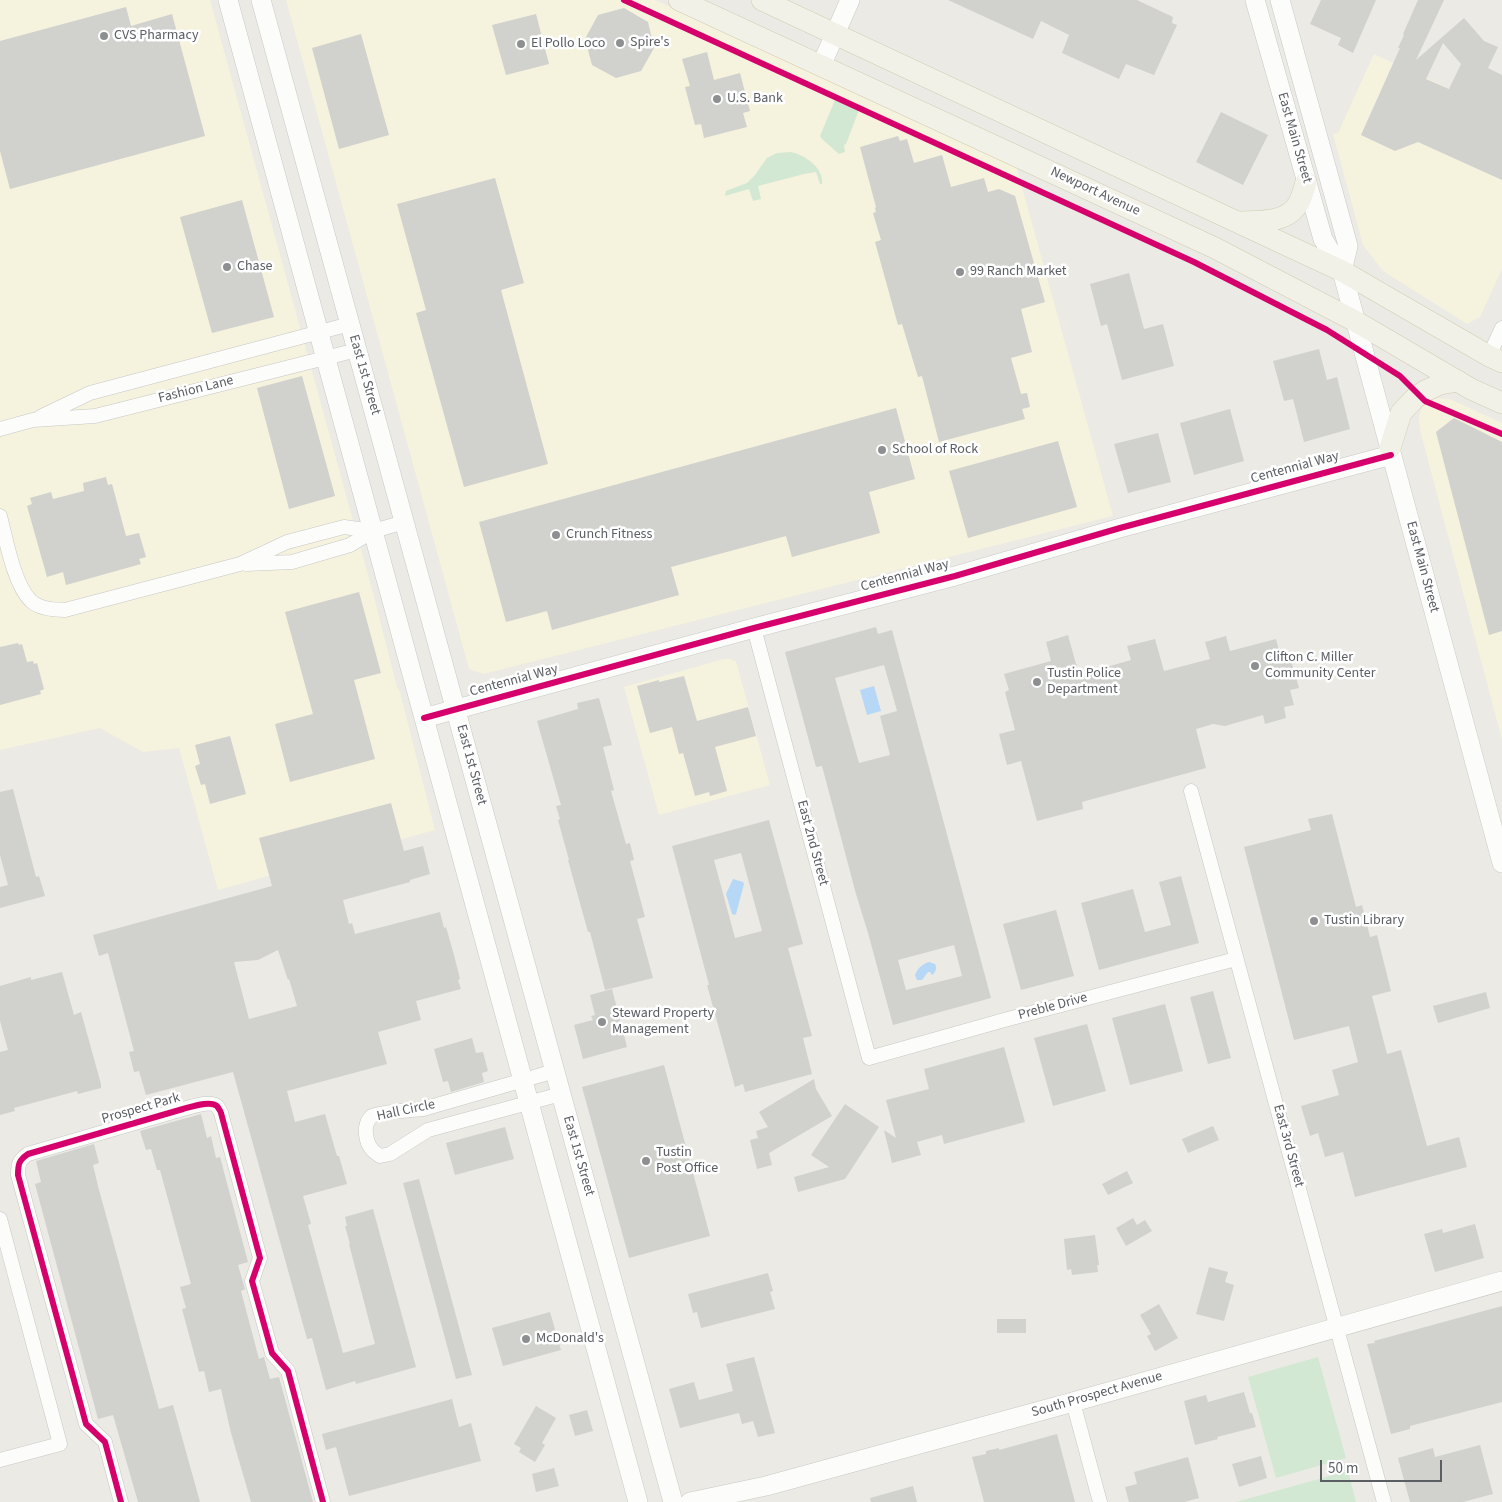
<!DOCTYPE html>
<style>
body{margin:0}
#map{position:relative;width:1502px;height:1502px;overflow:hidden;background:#ebeae5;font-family:"Source Sans 3",sans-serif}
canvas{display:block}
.scale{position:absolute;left:1320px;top:1460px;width:122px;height:22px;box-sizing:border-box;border:2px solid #5b5e63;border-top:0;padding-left:6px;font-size:15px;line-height:18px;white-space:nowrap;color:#5b5e63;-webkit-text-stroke:4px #fff;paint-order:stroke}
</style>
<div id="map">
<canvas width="1502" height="1502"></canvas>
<div class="scale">50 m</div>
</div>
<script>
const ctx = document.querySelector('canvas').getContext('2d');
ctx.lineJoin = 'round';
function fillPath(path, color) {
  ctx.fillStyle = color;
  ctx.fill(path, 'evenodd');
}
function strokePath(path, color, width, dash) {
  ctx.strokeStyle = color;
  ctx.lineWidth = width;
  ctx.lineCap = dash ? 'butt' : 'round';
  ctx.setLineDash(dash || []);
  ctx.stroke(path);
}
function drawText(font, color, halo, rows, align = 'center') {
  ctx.font = font + ' "Source Sans 3",sans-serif';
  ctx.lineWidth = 5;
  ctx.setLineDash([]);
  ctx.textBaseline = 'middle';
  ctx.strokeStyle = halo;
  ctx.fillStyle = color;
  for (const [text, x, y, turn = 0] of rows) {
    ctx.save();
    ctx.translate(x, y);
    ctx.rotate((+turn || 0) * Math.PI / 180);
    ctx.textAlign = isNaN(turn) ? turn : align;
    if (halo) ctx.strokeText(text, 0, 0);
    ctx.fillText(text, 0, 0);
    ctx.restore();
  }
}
fillPath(new Path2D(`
 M0 0H210L373 593 397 687 400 692 435 830 218 890 179 748 143 752 100 728 0 750Z
 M286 0H655L1015 162 1113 516 483 674 469 669Z
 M1374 54 1502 113V269L1480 317 1467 324 1383 271 1363 245 1333 134 1338 133Z
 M1437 398 1450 399 1502 423V740L1420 430 1419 416 1423 405Z
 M724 659H730L735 661 737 665 770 785 659 815 624 687Z`), '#f5f2dd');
fillPath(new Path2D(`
 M835 100 859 110 846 144 844 145 845 152 839 154 822 139 820 136Z
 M791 152C805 155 824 168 822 184H820L816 172 804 174 758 186 761 199 753 201 749 189 725 196 726 191 747 183 755 175 767 158 777 153Z
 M1318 1357 1346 1458 1276 1478 1248 1377Z
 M1348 1471 1356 1502H1236Z`), '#d3e8d2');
fillPath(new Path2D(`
 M874 686 881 711 867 715 860 690Z
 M733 879 743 882 744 884 736 914 734 915 732 914 726 894Z
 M929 962 935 964C937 968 936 972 932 975L930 972H928L922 980H917L915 975C918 968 922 964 929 962Z`), '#b7d7f7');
fillPath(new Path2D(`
 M948 0H1137L1173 17 1172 23 1177 25 1154 75 1126 64 1119 79 1062 53 1069 35 1041 21 1033 39Z
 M1321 0H1376L1353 53 1338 45 1341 38 1310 24Z
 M1418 0H1444L1416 60 1464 18 1484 41 1498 47 1488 68 1502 75V180L1418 142 1395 151 1361 135 1400 48H1398L1404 35 1403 34ZM1443 43 1461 64 1449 89 1426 79Z
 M126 7 131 26 172 14 205 136 10 189 0 151V41Z
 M624 8 648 22 654 48 641 71 616 78 592 65 585 39 598 15Z
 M536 14 549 64 506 75 492 25Z
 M361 34 389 135 339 149 312 48Z
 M707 52 714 80 740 73 750 111 743 113 747 127 704 138 701 124 695 125 685 87 690 86 682 59Z
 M1221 112 1268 135 1243 185 1196 162Z
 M898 136 900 141 907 139 914 163 942 155 951 187 984 178 988 192 999 189 1015 196 1045 302 1021 309 1032 352 1011 358 1021 394 1027 393 1030 407 1022 409 1025 419 939 442 922 376 918 377 902 324 898 325 875 242 881 240 873 213 876 212 875 208 876 207 860 147Z
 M495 178 524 283 501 290 548 464 464 487 416 313 426 310 397 204Z
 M242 200 274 317 212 333 180 217Z
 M1129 273 1144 329 1163 324 1174 366 1122 380 1107 324 1101 326 1090 284Z
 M1319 349 1327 380 1337 377 1350 429 1304 442 1293 399 1284 401 1273 361Z
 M302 376 335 496 289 509 257 388Z
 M896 408 915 479 869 492 880 533 792 557 786 536 671 567 679 595 552 630 547 611 506 622 479 522Z
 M1230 409 1244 461 1194 475 1180 423Z
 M1454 418 1502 442V631L1489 635 1436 432Z
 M1158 433 1171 482 1128 493 1114 444Z
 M1058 441 1077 507 968 538 949 471Z
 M106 477 108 485 112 484 126 536 139 533 146 557 139 559 141 564 66 585 63 572 47 577 27 506 32 504 30 498 51 492 53 499 84 491 83 483Z
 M359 592 381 673 354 680 375 759 290 782 275 724 313 714 285 612Z
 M876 627 878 634 892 630 991 998 893 1025 868 933 856 894 822 766 816 767 785 652ZM884 665 897 711 880 716 890 755 859 763 835 678ZM954 945 962 976 906 990 898 960Z
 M1068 635 1079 675 1131 660 1127 646 1155 639 1164 671 1210 659 1205 642 1226 636 1230 651 1276 639 1282 662 1291 660 1299 688 1290 690 1294 705 1284 707 1286 718 1265 724 1263 715 1225 726 1213 724 1196 729 1206 768 1082 802 1083 809 1037 821 1021 761 1007 765 999 734 1015 730 1005 692 1009 690 1004 674 1051 661 1046 642Z
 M18 643 19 645 22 644 27 662 33 661 34 664 37 663 44 689 40 691 41 694 0 705V647Z
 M684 676 697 721 748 707 756 736 715 747 727 791 710 796 709 792 695 796 683 753 679 754 672 727 650 733 637 686 659 680V682Z
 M599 698 612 745 603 747 614 790 611 791 626 844 630 843 634 860 630 861 645 917 637 919 653 978 605 990 590 932H588L568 860H569L558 820 560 819 556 806 561 805 537 721 578 709 577 703Z
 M230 736 246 794 210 804 205 784 201 785 195 766 200 764 195 745Z
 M13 789 36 877 39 876 45 896 0 908V887L8 885 0 855V792Z
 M391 803 404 851 423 846 430 874 410 880V882L343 900 349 924 352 923 355 934 440 912 444 928 446 927 454 955 460 979 458 980 461 989 416 1001 421 1020 378 1032 387 1064 287 1091 295 1122 325 1114 337 1156H339L347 1184 303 1196 311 1224 308 1225 343 1353 375 1344 349 1244H350L345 1226H347L345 1217 373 1209 416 1367 356 1384 355 1381 326 1390 312 1338 307 1339 233 1072 146 1095 139 1071 134 1072 129 1052 134 1051 108 953 99 956 93 935 272 886 259 838ZM278 950 288 980 289 979 297 1006 249 1019 234 962 258 960Z
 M1332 814 1356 907 1362 905 1370 937 1377 935 1391 991 1372 996 1387 1054 1401 1050 1427 1146 1459 1137 1467 1167 1355 1197 1343 1152 1325 1157 1318 1133 1310 1136 1301 1106 1339 1095 1332 1070 1358 1062 1349 1026 1294 1040 1244 847 1311 830 1308 819Z
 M769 820 803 944 788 948 812 1036 803 1038 812 1074 745 1092 743 1084 735 1087 707 985H709L672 846ZM741 853 762 931 735 938 714 860Z
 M1181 876 1199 943 1099 970 1081 903 1133 889 1145 932 1171 925 1159 882Z
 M1056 910 1074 976 1021 990 1003 924Z
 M62 972 74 1015 81 1012 101 1084V1088L78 1094 77 1091 14 1108 15 1111 0 1115V1052L8 1050 0 1021V986L31 977V980Z
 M612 989 627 1047 583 1059 574 1025 593 1020 591 1016 595 1015 590 995Z
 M1213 991 1231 1058 1208 1064 1190 997Z
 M1486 992 1490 1008 1438 1023 1433 1006Z
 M1165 1004 1183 1071 1130 1085 1112 1018Z
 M1087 1024 1106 1091 1053 1106 1034 1038Z
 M472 1038 476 1053 483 1052 488 1071 482 1073 484 1082 451 1092 448 1081 443 1082 434 1049Z
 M1004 1047 1025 1122 944 1144 942 1135 917 1142 921 1155 892 1163 884 1130 896 1138 886 1100 929 1089 924 1069Z
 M664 1065 710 1236 629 1258 582 1087Z
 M814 1079 816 1089 832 1116 769 1153 772 1165 757 1169 750 1140 758 1138 756 1131 768 1127 759 1112Z
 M845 1104 879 1127 845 1179 798 1192 794 1177 829 1167 811 1155Z
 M201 1114 207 1138 211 1136 216 1158 220 1157 248 1262 238 1265 245 1289 241 1291 259 1359 264 1357 270 1379 279 1377 313 1502H251L231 1433 221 1389 209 1392 204 1371 199 1372 182 1309 186 1308 180 1287 191 1284 160 1170H157L151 1149 146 1150 140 1131Z
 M1213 1126 1219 1140 1188 1153 1182 1139Z
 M505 1127 514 1159 455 1175 446 1143Z
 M94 1144 99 1163 93 1165 98 1186 159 1409 173 1405 200 1502H138L113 1415 98 1419 35 1184 41 1182 36 1161Z
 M1127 1171 1133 1183 1108 1195 1102 1184Z
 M419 1179 472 1375 456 1379 403 1183Z
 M1133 1218 1137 1225 1145 1220 1152 1231 1126 1246 1116 1228Z
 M1475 1224 1484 1258 1435 1272 1424 1234 1442 1229 1443 1233Z
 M1095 1235 1099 1265H1097L1098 1272 1072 1275 1071 1269 1067 1270 1064 1239Z
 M1209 1267 1228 1272 1225 1282 1234 1285 1224 1321 1196 1314Z
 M768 1273 773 1291 770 1292 775 1309 701 1328 697 1312 693 1313 688 1294Z
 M1159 1304 1178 1338 1155 1351 1147 1336 1151 1334 1140 1315Z
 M1502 1306V1402L1410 1426V1429L1391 1434 1367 1344 1375 1343 1374 1341Z
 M550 1312 561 1350 503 1366 492 1328Z
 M997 1319H1026V1333H997Z
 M754 1357 775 1433 758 1437 753 1421 742 1424 739 1413 680 1428 669 1389 694 1382 699 1400 733 1391 726 1364Z
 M1244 1392 1250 1413H1252L1256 1427 1217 1437 1218 1439 1195 1445 1184 1401 1206 1395 1208 1402Z
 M452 1399 459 1427 471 1423 481 1461 349 1496 336 1447 326 1450 322 1434Z
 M536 1406 556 1418 542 1443 545 1445 535 1462 519 1452 521 1448 514 1444Z
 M587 1410 593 1431 575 1436 569 1415Z
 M1057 1434 1075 1502H984L972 1457 986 1454V1451L999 1448V1450Z
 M1480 1445 1493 1494 1463 1502H1410L1398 1458 1433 1448 1435 1457Z
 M1261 1456 1267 1478 1239 1487 1232 1464Z
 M1188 1457 1199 1498 1184 1502H1129L1125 1487 1137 1484 1134 1472Z
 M554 1468 559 1486 536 1492 532 1474Z
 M913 1486 917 1502H871L870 1498Z`), '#d1d1ce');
const street = new Path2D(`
 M1489 356 1502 328
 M40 417 90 393 350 324
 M0 429 33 420 95 416 357 350
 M0 516C6 539 14 585 31 601 40 609 53 610 65 610L240 564 287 542 344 527 373 531
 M246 564 292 562 350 545 373 531 405 522
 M754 628 869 1058 1008 1019 1236 959
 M1191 791 1384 1502
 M555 1071 423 1109C413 1110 378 1112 372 1116 367 1120 365 1128 366 1134 367 1145 371 1150 380 1156L390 1154 428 1130 561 1094
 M0 1219 60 1444 0 1460
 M1073 1402 1100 1502
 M121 1502 105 1442 86 1424 18 1175C18 1164 19 1160 28 1154L183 1109C191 1107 210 1100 217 1106 217 1106 221 1112 221 1113L260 1258 252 1281 272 1353 288 1371 323 1502`);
const secondary = new Path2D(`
 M228 0 638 1502
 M261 0 673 1502
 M1255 0 1323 239 1342 271 1502 863
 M1280 0 1348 246 1342 271
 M821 66 850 0
 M424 718 754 628 955 576 1120 528 1391 455
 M690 1502 766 1486 1073 1402 1502 1281`);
const primary = new Path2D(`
 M679 0 1215 248 1355 321 1471 389 1502 403
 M762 0 1342 271 1489 356 1502 362
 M1240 222C1260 221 1287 223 1298 204 1302 198 1304 189 1306 182
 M1390 448 1401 413 1414 399 1425 391 1440 384 1458 381`);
strokePath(street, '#c7c7c6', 15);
strokePath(secondary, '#c8c8c7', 20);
strokePath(primary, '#d3ccb2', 22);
strokePath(street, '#fcfcfb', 14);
strokePath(secondary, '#fcfcfb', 19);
strokePath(primary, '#f2f1e7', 21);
strokePath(new Path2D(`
 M624 0 1194 262 1327 330 1400 376 1425 401 1502 434
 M424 718 754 628 955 576 1120 528 1391 455
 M121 1502 105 1442 86 1424 18 1175C18 1164 19 1160 28 1154L183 1109C191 1107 210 1100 217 1106 217 1106 221 1112 221 1113L260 1258 252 1281 272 1353 288 1371 323 1502`), '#d6006c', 6);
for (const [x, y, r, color] of [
 [104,36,5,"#8d8f90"],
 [620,43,5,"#8d8f90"],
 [521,44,5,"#8d8f90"],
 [717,99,5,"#8d8f90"],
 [227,267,5,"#8d8f90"],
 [960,272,5,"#8d8f90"],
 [882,450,5,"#8d8f90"],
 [556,535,5,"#8d8f90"],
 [1255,666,5,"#8d8f90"],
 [1037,682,5,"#8d8f90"],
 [1314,921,5,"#8d8f90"],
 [602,1022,5,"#8d8f90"],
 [646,1161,5,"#8d8f90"],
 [526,1339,5,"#8d8f90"]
]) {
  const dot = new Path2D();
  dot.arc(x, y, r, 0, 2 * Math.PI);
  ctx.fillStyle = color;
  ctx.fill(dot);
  strokePath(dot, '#fff', 2);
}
drawText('14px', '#5b5e63', '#fff', [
 ["CVS Pharmacy",114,36],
 ["Spire's",630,43],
 ["El Pollo Loco",531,44],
 ["U.S. Bank",727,99],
 ["Chase",237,267],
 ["99 Ranch Market",970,272],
 ["School of Rock",892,450],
 ["Crunch Fitness",566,535],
 ["Clifton C. Miller",1265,658],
 ["Community Center",1265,674],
 ["Tustin Police",1047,674],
 ["Department",1047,690],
 ["Tustin Library",1324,921],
 ["Steward Property",612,1014],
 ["Management",612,1030],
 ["Tustin",656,1153],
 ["Post Office",656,1169],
 ["McDonald's",536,1339]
], 'left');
drawText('14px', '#5b5e63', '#fff', [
 ["East Main Street",1294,138,74],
 ["Newport Avenue",1095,192,25],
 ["East 1st Street",364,375,74],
 ["Fashion Lane",196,390,-14],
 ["Centennial Way",1295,468,-15],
 ["East Main Street",1422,567,75],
 ["Centennial Way",905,576,-15],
 ["Centennial Way",514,681,-15],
 ["East 1st Street",471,765,75],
 ["East 2nd Street",812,843,75],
 ["Preble Drive",1053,1007,-15],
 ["Prospect Park",141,1109,-16],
 ["Hall Circle",406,1111,-12],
 ["East 3rd Street",1288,1146,75],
 ["East 1st Street",578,1156,74],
 ["South Prospect Avenue",1097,1395,-16]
]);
</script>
